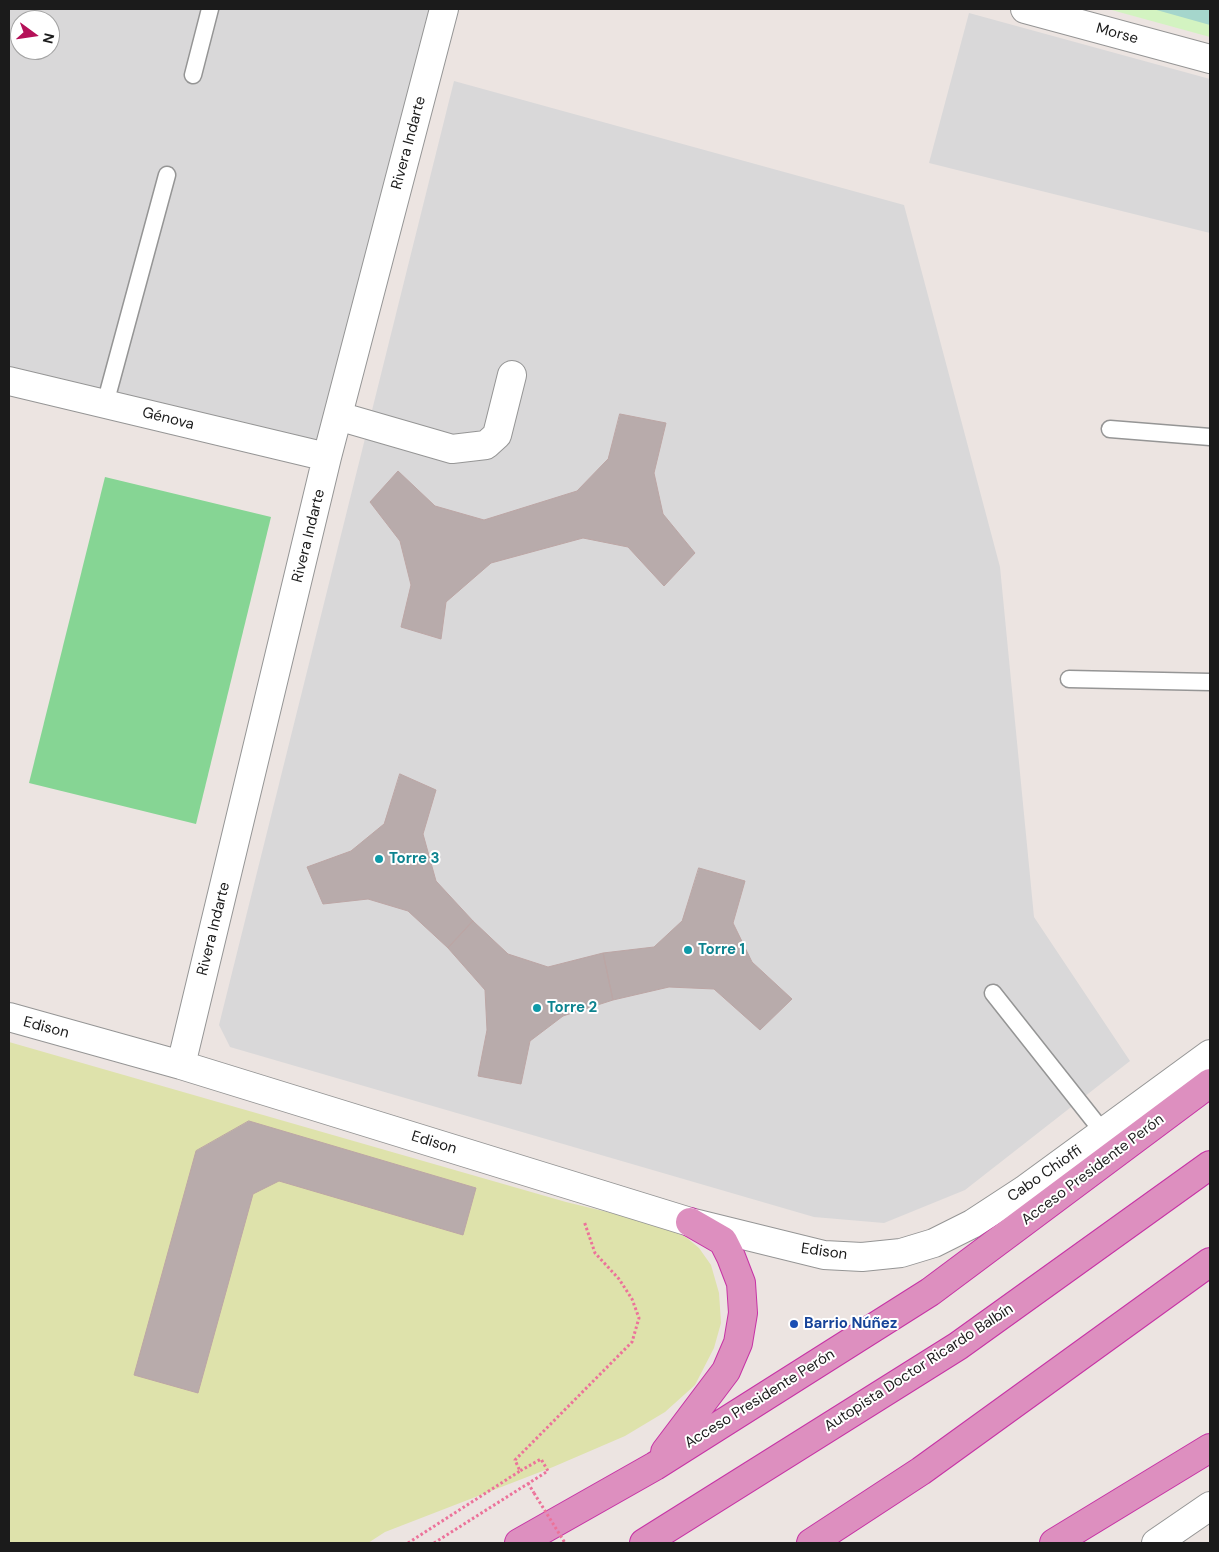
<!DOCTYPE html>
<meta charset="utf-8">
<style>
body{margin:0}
#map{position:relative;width:1219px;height:1552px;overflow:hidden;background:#ece4e1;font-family:"DM Sans",sans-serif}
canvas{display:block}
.frame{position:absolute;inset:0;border:10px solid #1b1b1b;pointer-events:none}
.north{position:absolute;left:10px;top:10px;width:50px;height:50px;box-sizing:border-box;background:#fff;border:1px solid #a4a4a4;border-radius:50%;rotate:104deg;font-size:14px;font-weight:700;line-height:20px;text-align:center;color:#1b1b1b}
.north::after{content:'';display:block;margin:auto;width:18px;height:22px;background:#b51158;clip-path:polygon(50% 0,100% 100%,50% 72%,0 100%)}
</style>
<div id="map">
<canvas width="1219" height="1552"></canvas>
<div class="frame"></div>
<div class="north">N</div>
</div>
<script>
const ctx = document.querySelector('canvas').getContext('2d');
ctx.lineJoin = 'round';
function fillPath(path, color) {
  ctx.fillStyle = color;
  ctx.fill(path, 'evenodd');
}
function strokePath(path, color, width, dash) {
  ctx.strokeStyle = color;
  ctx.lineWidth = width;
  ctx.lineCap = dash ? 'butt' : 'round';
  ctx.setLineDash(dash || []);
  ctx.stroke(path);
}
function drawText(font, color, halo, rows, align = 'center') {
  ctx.font = font + ' "DM Sans",sans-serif';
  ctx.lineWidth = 4;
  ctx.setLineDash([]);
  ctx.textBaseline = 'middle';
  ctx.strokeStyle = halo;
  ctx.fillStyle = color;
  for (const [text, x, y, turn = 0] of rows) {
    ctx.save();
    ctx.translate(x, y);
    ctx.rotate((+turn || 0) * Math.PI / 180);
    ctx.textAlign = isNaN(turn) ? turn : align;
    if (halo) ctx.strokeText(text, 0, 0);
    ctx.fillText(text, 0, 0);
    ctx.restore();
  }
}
fillPath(new Path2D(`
 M9 9H439L325 455 9 377ZM20 20H50V50H20Z
 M969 13 1210 79V233L929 163Z
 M454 81 904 205 1000 567 1034 917 1130 1061 965 1190 884 1223 814 1217 230 1047 219 1025Z`), '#d9d8d9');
fillPath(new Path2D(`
 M9 1042 566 1202 669 1227 687 1238 699 1248 711 1265 719 1293 721 1323 714 1348 695 1385 665 1412 625 1436 553 1467 385 1532 368 1543H9Z`), '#dee2ab');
fillPath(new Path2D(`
 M1108 9H1210V37Z`), '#d3f3c1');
fillPath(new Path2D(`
 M105 477 271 517 196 824 29 783Z`), '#86d594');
fillPath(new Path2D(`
 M1153 9H1210V25Z`), '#a5d6cc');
const building = new Path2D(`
 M620 414 666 423 654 473 663 514 695 553 664 586 628 547 583 538 491 563 446 602 441 639 401 627 411 585 400 541 370 502 398 471 435 506 484 520 577 491 608 459Z
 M400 774 436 790 423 834 436 881 473 921 448 948 408 911 368 899 323 904 307 867 351 851 384 824Z
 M699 868 745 881 733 923 752 962 792 999 760 1030 714 989 669 987 613 1000 603 953 654 947 682 921Z
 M473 921 508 954 548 967 603 953 613 1000 563 1016 530 1041 521 1084 478 1076 487 1030 485 990 448 948Z
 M249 1121 476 1188 463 1235 279 1181 253 1194 198 1393 134 1375 196 1151Z`);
fillPath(building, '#b8abab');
strokePath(building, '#bca6a5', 1);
const service = new Path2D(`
 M193 75 210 9
 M105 404 167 175
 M1110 429 1210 437
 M1069 679 1210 682
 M993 993 1103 1132`);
const minor = new Path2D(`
 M1025 9 1210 59
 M9 381 327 457
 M338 416 452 449 486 445 497 435 512 375
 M9 1017 181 1065 690 1222 824 1255 862 1257 901 1253 934 1243 972 1224 1024 1190 1210 1054
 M181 1065 327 457 444 9
 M1156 1543 1210 1506`);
const motorway = new Path2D(`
 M665 1452 726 1371 738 1343 743 1313 741 1283 731 1257 723 1241 690 1222
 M519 1543 655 1466 930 1292 1210 1083
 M644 1543 958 1346 1210 1165
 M811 1543 921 1471 1210 1262
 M1054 1543 1210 1448`);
strokePath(service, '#959595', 19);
strokePath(minor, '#959595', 30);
strokePath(motorway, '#c633a5', 30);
strokePath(new Path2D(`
 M528 1483 534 1493
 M408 1543 520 1471 515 1460 632 1342 639 1318 632 1299 619 1279 595 1253 584 1221
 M434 1543 548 1471 541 1459 520 1471`), '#ec729a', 3, [2.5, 2.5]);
strokePath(service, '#fff', 16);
strokePath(minor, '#fff', 28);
strokePath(motorway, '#dd8fbf', 28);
strokePath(new Path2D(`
 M534 1493 565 1543`), '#ec729a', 3, [2.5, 2.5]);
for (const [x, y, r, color] of [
 [379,859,5,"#0f9aa8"],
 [688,950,5,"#0f9aa8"],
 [537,1008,5,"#0f9aa8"],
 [794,1324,5,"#1a4fb4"]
]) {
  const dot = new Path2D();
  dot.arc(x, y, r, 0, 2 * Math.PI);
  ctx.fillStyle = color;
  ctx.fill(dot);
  strokePath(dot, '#fff', 2);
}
drawText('15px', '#1b1b1b', '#fff', [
 ["Morse",1117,34,15],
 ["Rivera Indarte",409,143,-75],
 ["Génova",168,419,14],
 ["Rivera Indarte",309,536,-76],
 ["Rivera Indarte",214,929,-76],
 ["Edison",46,1028,15],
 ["Edison",434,1143,17],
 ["Acceso Presidente Perón",1093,1170,-37],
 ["Cabo Chioffi",1045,1174,-35],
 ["Edison",824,1252,8],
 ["Autopista Doctor Ricardo Balbín",919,1368,-33],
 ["Acceso Presidente Perón",760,1399,-32]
]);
drawText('bold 15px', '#0d838f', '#fff', [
 ["Torre 3",389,859],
 ["Torre 1",698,950],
 ["Torre 2",547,1008]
], 'left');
drawText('bold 15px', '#164399', '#fff', [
 ["Barrio Núñez",804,1324]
], 'left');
</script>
